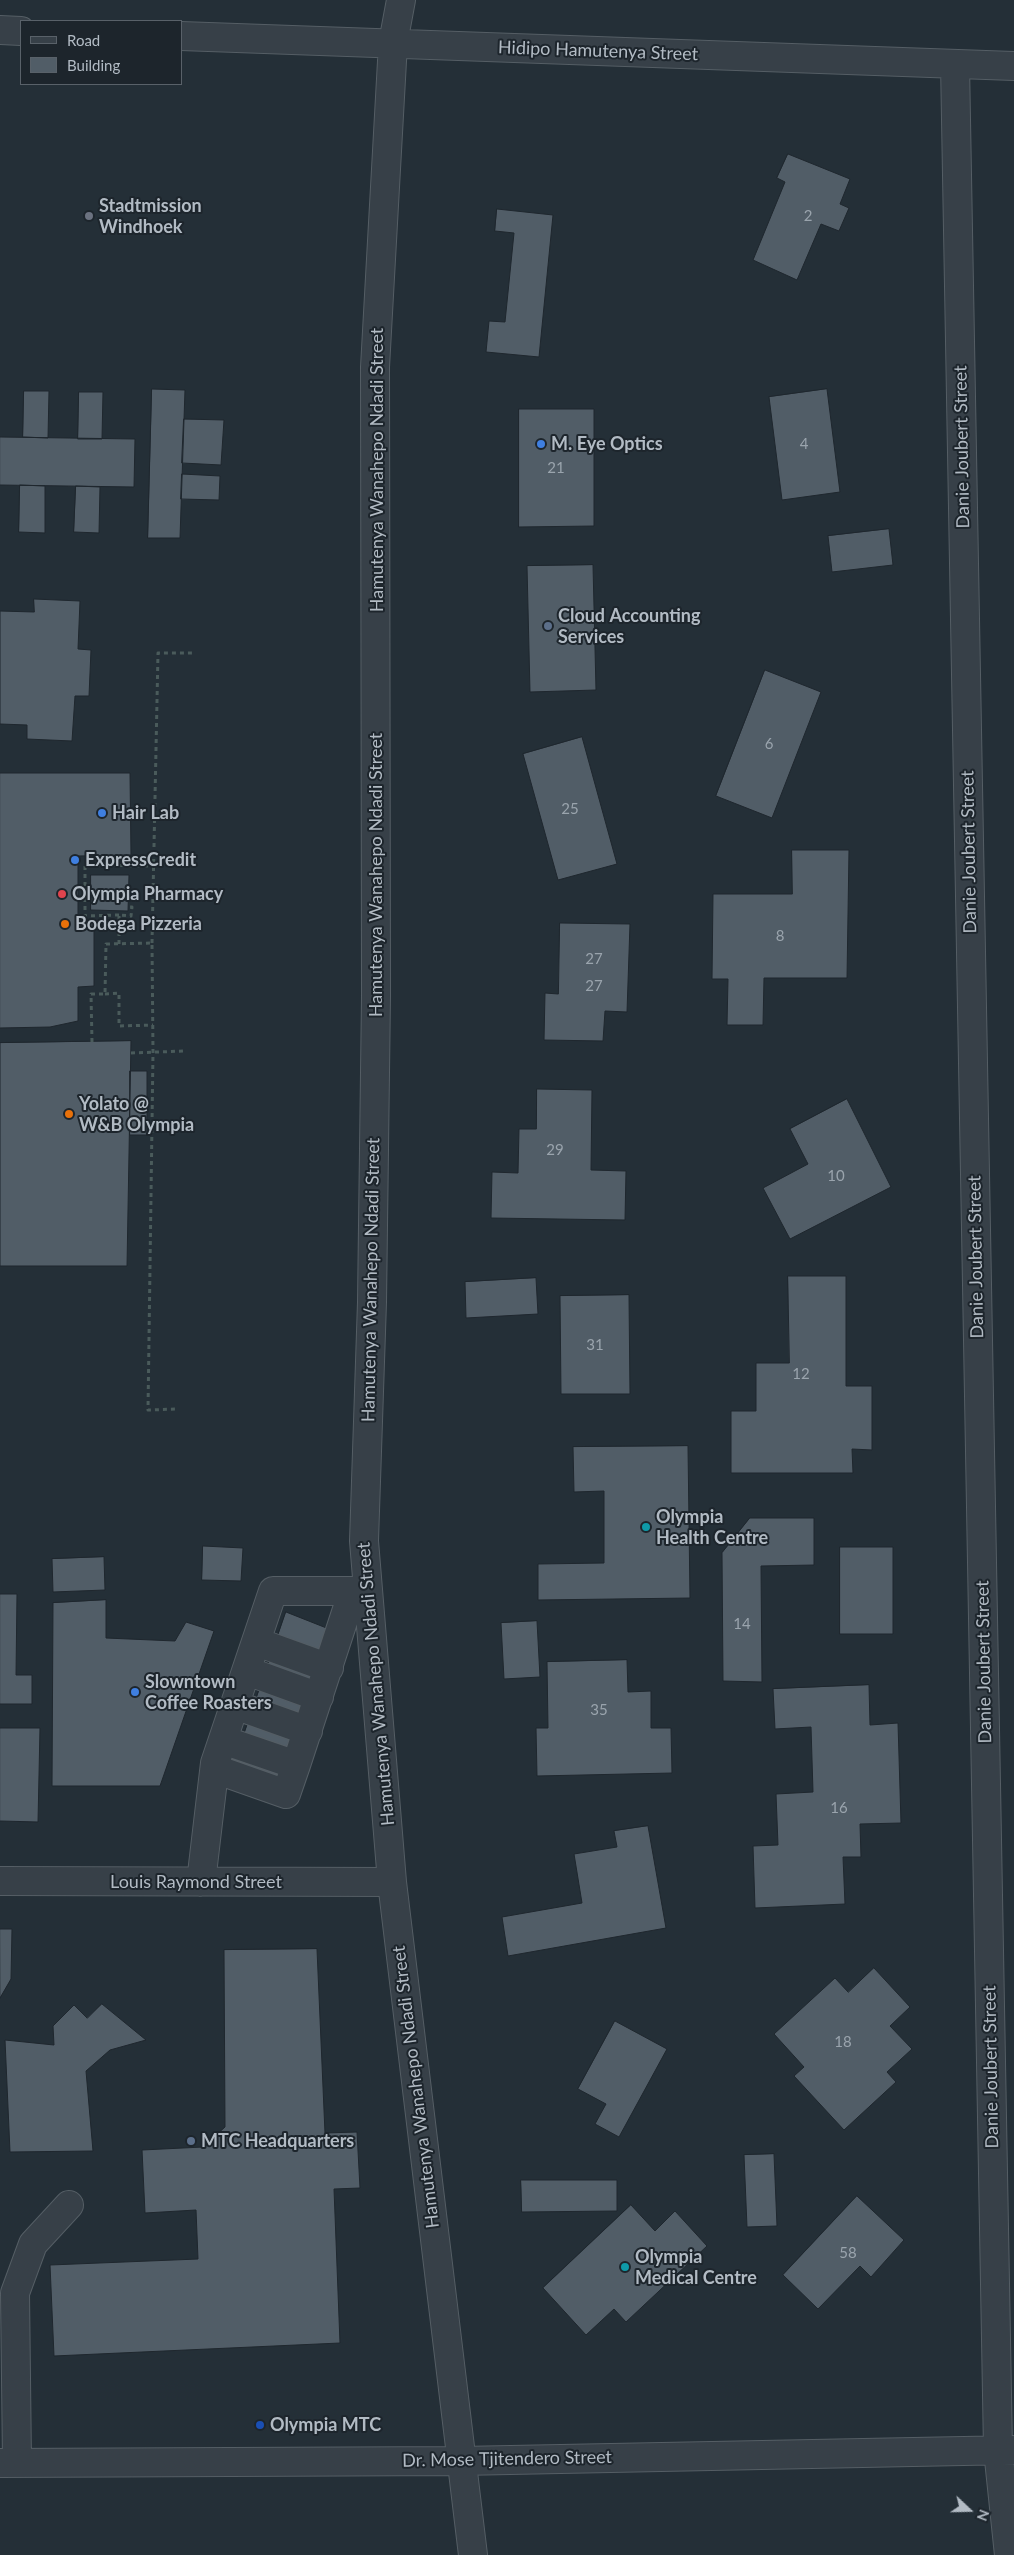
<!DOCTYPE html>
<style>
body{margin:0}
#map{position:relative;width:1014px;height:2555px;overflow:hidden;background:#242f37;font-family:Lato,sans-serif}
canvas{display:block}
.legend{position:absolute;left:20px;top:20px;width:162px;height:65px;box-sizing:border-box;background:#1d252c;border:1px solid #596169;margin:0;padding:6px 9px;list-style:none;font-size:15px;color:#b2bbc4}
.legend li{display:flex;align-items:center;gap:10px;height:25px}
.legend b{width:25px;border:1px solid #596169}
.north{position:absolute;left:944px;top:2485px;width:50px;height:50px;-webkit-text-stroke:4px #1d252c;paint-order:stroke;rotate:111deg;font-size:14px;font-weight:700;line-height:20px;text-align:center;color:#b2bbc4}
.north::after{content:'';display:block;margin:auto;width:18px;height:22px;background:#b2bbc4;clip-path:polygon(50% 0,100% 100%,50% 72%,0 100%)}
</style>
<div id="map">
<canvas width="1014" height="2555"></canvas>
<ul class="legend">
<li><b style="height:6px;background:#374048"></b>Road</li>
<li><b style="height:14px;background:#515d67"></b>Building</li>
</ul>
<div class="north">N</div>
</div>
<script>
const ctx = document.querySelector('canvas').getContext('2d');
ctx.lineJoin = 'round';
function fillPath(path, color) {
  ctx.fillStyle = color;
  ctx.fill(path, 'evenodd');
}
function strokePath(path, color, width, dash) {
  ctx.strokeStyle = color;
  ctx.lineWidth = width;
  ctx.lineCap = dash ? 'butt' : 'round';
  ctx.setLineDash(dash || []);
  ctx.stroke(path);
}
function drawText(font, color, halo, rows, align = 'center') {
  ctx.font = font + ' Lato,sans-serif';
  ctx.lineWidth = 4;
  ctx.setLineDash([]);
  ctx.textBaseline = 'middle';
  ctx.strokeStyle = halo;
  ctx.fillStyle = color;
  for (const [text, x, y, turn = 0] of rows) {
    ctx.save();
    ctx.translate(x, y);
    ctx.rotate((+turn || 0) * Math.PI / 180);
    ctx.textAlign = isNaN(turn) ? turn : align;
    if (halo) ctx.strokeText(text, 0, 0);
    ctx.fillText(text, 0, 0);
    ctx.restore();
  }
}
const building = new Path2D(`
 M788 154 850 179 840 204 849 208 839 231 821 224 797 280 753 260 785 182 777 178Z
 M497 209 553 215 539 357 486 352 489 321 505 322 514 233 495 231Z
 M152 389 185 390 180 538H148Z
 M827 389 840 492 782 500 769 397Z
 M24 391H49L48 438 23 437Z
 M79 392H103L102 439H78Z
 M519 409H594V526L519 527Z
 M184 419 224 420 221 465 182 463Z
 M0 437 135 439 134 487 0 485Z
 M182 474 220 476 219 500 181 499Z
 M20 485 45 486V533L19 532Z
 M76 486 100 487 99 533 74 532Z
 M889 529 893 565 832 572 828 536Z
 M593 565 596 690 530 692 527 566Z
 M34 599 80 601 78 649 91 650 89 696H75L72 741 27 739V725L0 724V611L34 612Z
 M765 670 821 692 772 818 716 796Z
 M582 737 617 864 558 880 523 754Z
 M0 773H130L131 855 78 856V920L94 919V986L78 987V1021L50 1027 0 1028Z
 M792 850H849L847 978H764L763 1025H727L728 979H712L713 894H792Z
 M91 875H129L128 911 91 910Z
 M560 923 630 924 627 1012 605 1011 603 1041 544 1040 545 993 558 994Z
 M131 1041 127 1266H0V1043Z
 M130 1071H147V1135H130Z
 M537 1089 592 1090 591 1170 626 1171 625 1220 491 1218 492 1172 518 1173 519 1129H536Z
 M847 1099 891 1187 790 1239 763 1188 808 1164 790 1129Z
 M788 1276H846V1386H872V1450L852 1449 853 1473H731V1411H756V1363H789Z
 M536 1278 538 1314 466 1318 465 1282Z
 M629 1295 630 1394H561L560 1296Z
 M688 1446 690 1598 538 1600V1564L604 1563V1491L574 1492 573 1447Z
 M750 1518H814V1565L761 1566 762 1682 723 1681 722 1553Z
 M203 1546 243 1548 241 1581 202 1580Z
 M840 1547H893V1634H840Z
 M104 1557 105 1590 53 1592 52 1559Z
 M0 1594H17L16 1675H32V1704H0Z
 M106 1600V1638L175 1641 186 1622 214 1631 160 1786H52L53 1603Z
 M286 1612 329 1629 274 1796 228 1781Z
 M537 1621 540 1677 504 1679 501 1623Z
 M627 1660 628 1692 651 1691V1728H671L672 1773 537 1776 536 1728H548L547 1662Z
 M869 1685 870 1725 898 1723 901 1823 860 1824 861 1857H843L845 1904 755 1908 753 1846 778 1845 776 1794 813 1792 811 1727 775 1729 773 1689Z
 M0 1728H40L38 1822 0 1821Z
 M648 1826 666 1928 508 1956 502 1917 582 1903 574 1854 617 1847 614 1831Z
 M0 1929H12L11 1979 0 1998Z
 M317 1949 325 2133 357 2132 360 2188 334 2189 340 2343 54 2356 50 2265 198 2259 196 2210 145 2213 142 2150 203 2147 225 2127 224 1950Z
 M874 1968 910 2007 890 2026 912 2049 887 2072 896 2082 844 2130 794 2076 804 2067 774 2034 835 1978 848 1992Z
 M102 2004 146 2040 110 2050 86 2071 93 2151 10 2152 5 2040 54 2045 53 2026 74 2005 87 2018Z
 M615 2021 667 2049 619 2137 595 2124 606 2104 578 2089Z
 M774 2154 777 2226 747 2227 744 2155Z
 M521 2180H617V2211L522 2212Z
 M857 2196 904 2240 871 2277 860 2266 818 2309 783 2275Z
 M631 2205 655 2231 675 2211 707 2246 626 2322 614 2309 586 2335 543 2288Z`);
fillPath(building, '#515d67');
strokePath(building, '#1f272e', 1);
const minor = new Path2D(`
 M401 0 393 43 375 367 376 996 372 1302 364 1541 392 1882 473 2555
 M0 30 21 31
 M181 36 1014 66
 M955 64 998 2450 1009 2555
 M257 1642 329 1668
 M247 1671 319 1697
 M235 1705 308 1731
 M223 1740 296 1765 353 1591
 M215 1769 286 1794 296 1765
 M0 1881 392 1882
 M201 1882 215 1763 273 1591H368
 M0 2463 460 2461 1014 2450
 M17 2463 15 2293 33 2244 69 2205`);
strokePath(minor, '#555e65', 30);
strokePath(new Path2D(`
 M119 915 85 916V865L153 866
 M152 943 158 653H194
 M119 944V915L131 916 132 907H128
 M105 994 119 993V1026L153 1025
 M92 1042 91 994H105L106 944 152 943 153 1052 148 1410 178 1409
 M131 1053 185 1051`), '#4a5b5b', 3, [4, 4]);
strokePath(minor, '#374048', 28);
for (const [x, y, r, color] of [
 [89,216,5,"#6b7280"],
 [541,444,5,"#3f7fe0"],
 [548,626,5,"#5c6f8a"],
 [102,813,5,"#3f7fe0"],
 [75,860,5,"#3f7fe0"],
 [62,894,5,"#e0444e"],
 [65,924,5,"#e8710a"],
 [69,1114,5,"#e8710a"],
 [646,1527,5,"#0f9aa8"],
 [135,1692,5,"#3f7fe0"],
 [191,2141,5,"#5c6f8a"],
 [625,2267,5,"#0f9aa8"],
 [260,2425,5,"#1a4fb4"]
]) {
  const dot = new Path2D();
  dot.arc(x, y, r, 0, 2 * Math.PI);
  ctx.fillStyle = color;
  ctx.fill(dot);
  strokePath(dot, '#1d252c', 2);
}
drawText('15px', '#9aa4ad', null, [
 ["2",808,216],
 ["4",804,444],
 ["21",556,468],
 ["6",769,744],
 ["25",570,809],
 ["8",780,936],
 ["27",594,959],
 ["27",594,986],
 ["29",555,1150],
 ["10",836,1176],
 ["31",595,1345],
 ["12",801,1374],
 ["14",742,1624],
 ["35",599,1710],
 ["16",839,1808],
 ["18",843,2042],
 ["58",848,2253]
]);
drawText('18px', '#b2bbc4', '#1d252c', [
 ["Hidipo Hamutenya Street",598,51,2],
 ["Danie Joubert Street",962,447,-91],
 ["Hamutenya Wanahepo Ndadi Street",377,470,-90],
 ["Danie Joubert Street",969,852,-91],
 ["Hamutenya Wanahepo Ndadi Street",376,875,-90],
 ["Danie Joubert Street",976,1257,-91],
 ["Hamutenya Wanahepo Ndadi Street",371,1280,-89],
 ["Danie Joubert Street",984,1662,-91],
 ["Hamutenya Wanahepo Ndadi Street",376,1684,-95],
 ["Louis Raymond Street",196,1882],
 ["Danie Joubert Street",991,2067,-91],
 ["Hamutenya Wanahepo Ndadi Street",416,2087,-97],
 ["Dr. Mose Tjitendero Street",507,2459,-1]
]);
drawText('bold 18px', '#b2bbc4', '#1d252c', [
 ["Stadtmission",99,206],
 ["Windhoek",99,227],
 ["M. Eye Optics",551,444],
 ["Cloud Accounting",558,616],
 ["Services",558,637],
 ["Hair Lab",112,813],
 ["ExpressCredit",85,860],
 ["Olympia Pharmacy",72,894],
 ["Bodega Pizzeria",75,924],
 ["Yolato @",79,1104],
 ["W&B Olympia",79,1125],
 ["Olympia",656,1517],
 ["Health Centre",656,1538],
 ["Slowntown",145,1682],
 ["Coffee Roasters",145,1703],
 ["MTC Headquarters",201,2141],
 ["Olympia",635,2257],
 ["Medical Centre",635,2278],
 ["Olympia MTC",270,2425]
], 'left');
</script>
